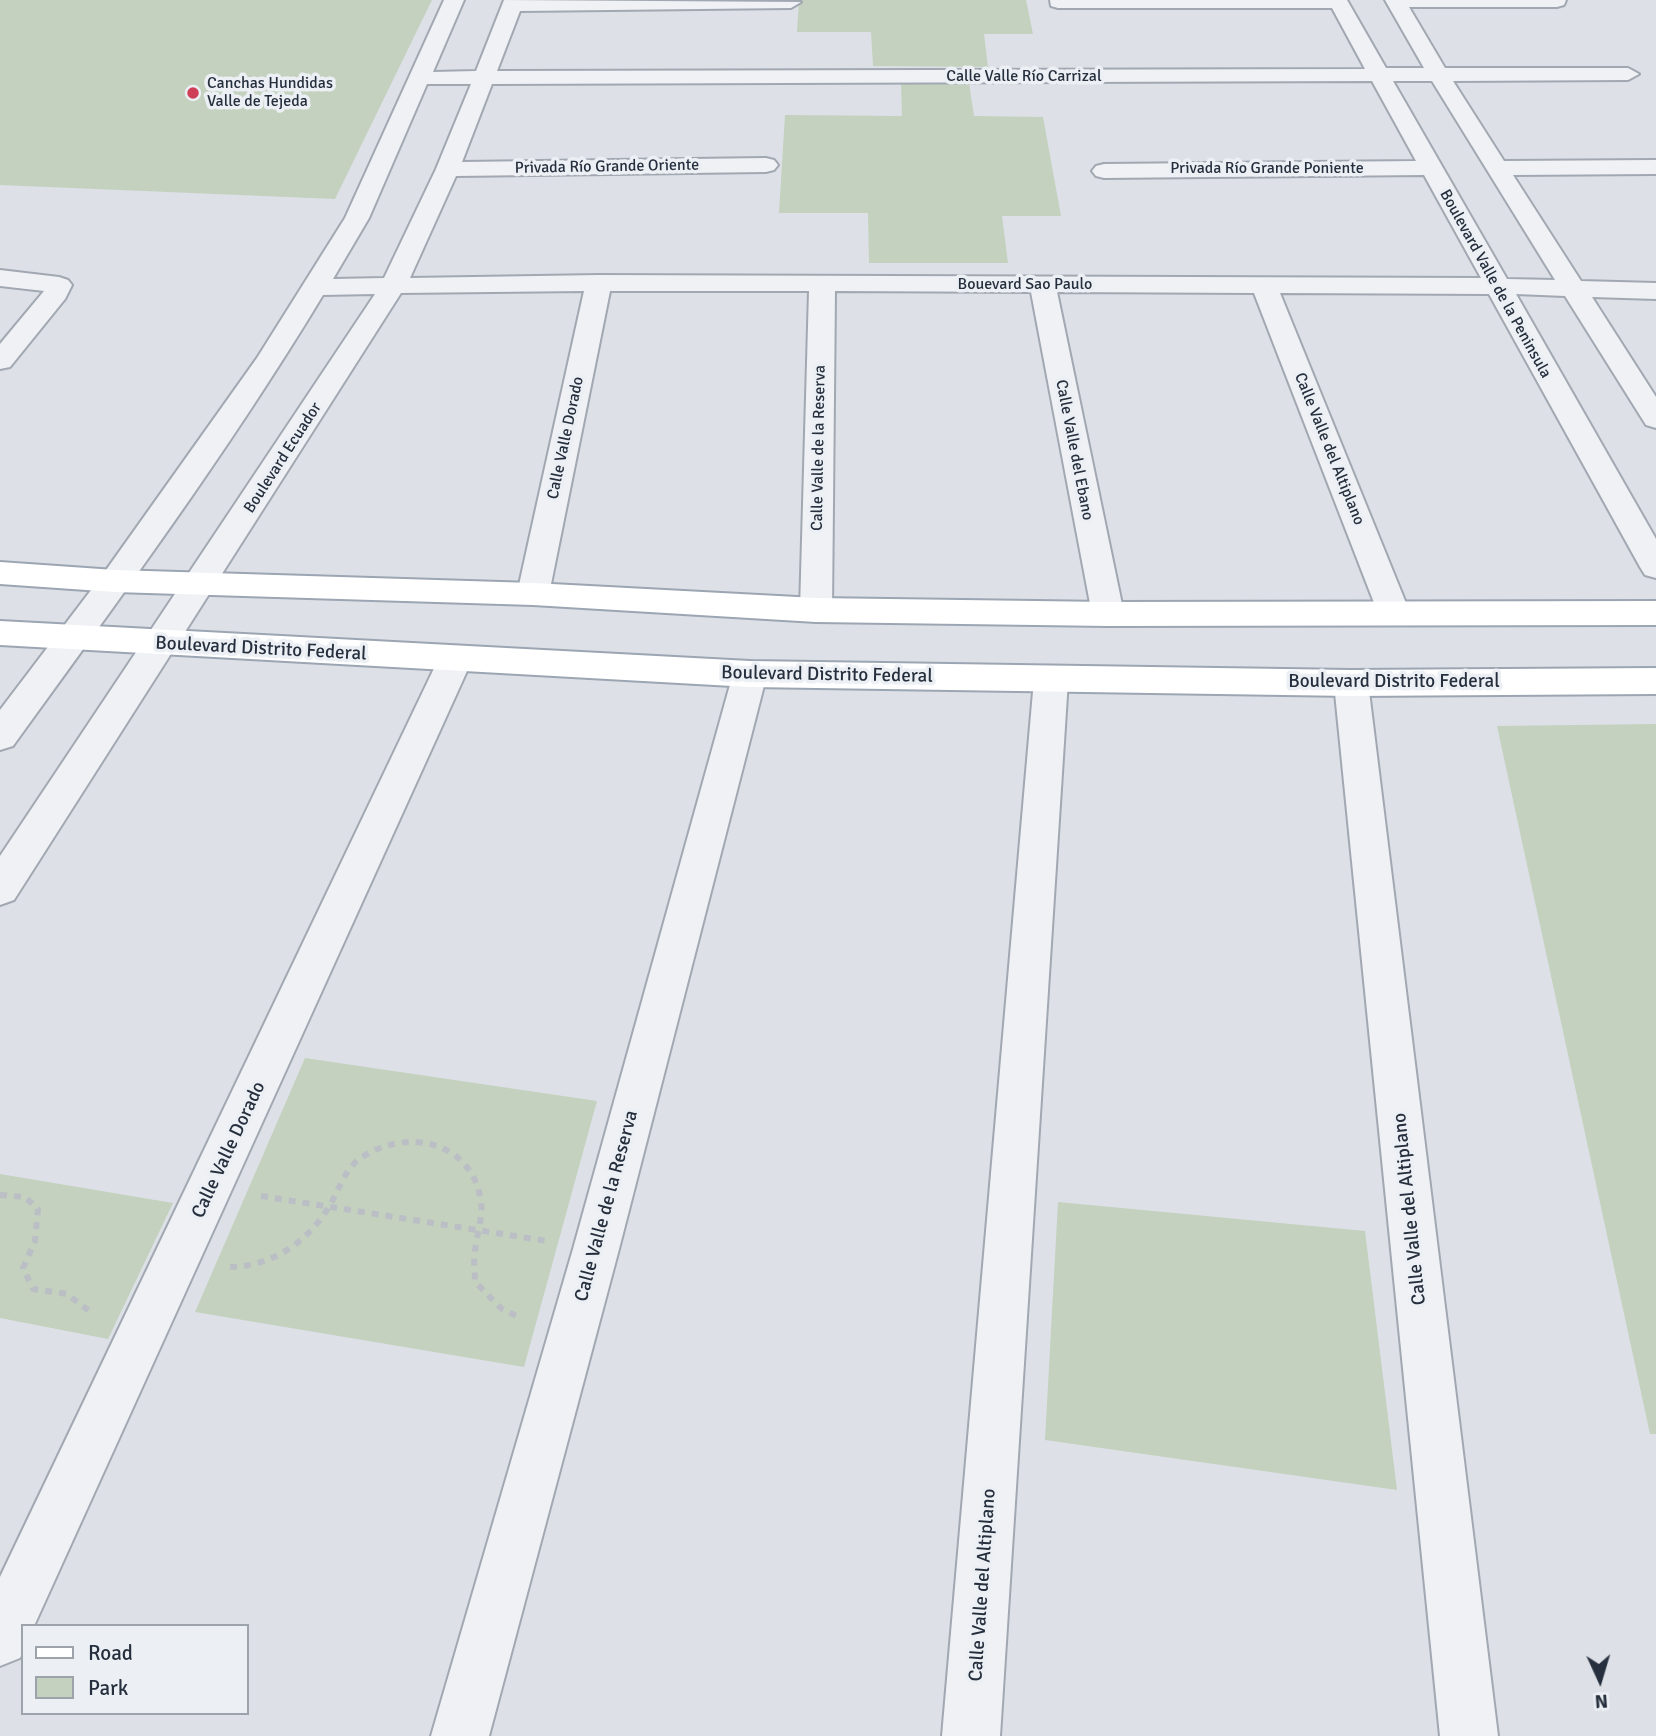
<!DOCTYPE html>
<meta charset="utf-8">
<style>
body{margin:0}
#map{position:relative;width:1656px;height:1736px;overflow:hidden;background:#dde1e7;font-family:Signika,sans-serif}
canvas{display:block}
.legend{position:absolute;left:21px;top:1624px;width:228px;height:91px;box-sizing:border-box;background:#ecf0f5;border:2px solid #9da3ab;margin:0;padding:9px 12px;list-style:none;font-size:21px;color:#262f3d}
.legend li{display:flex;align-items:center;gap:14px;height:35px}
.legend b{width:35px;border:2px solid #9da3ab}
.north{position:absolute;left:1565px;top:1645px;width:70px;height:70px;-webkit-text-stroke:5px #ecf0f5;paint-order:stroke;rotate:176deg;font-size:19px;font-weight:700;line-height:28px;text-align:center;color:#262f3d}
.north::after{content:'';display:block;margin:auto;width:24px;height:32px;background:#262f3d;clip-path:polygon(50% 0,100% 100%,50% 72%,0 100%)}
</style>
<div id="map">
<canvas width="1656" height="1736"></canvas>
<ul class="legend">
<li><b style="height:9px;background:#fff"></b>Road</li>
<li><b style="height:19px;background:#c3d1be"></b>Park</li>
</ul>
<div class="north">N</div>
</div>
<script>
const ctx = document.querySelector('canvas').getContext('2d');
ctx.lineJoin = 'round';
function fillPath(path, color) {
  ctx.fillStyle = color;
  ctx.fill(path, 'evenodd');
}
function strokePath(path, color, width, dash) {
  ctx.strokeStyle = color;
  ctx.lineWidth = width;
  ctx.lineCap = dash ? 'butt' : 'round';
  ctx.setLineDash(dash || []);
  ctx.stroke(path);
}
function drawText(font, color, halo, rows, align = 'center') {
  ctx.font = font + ' Signika,sans-serif';
  ctx.lineWidth = 7;
  ctx.setLineDash([]);
  ctx.textBaseline = 'middle';
  ctx.strokeStyle = halo;
  ctx.fillStyle = color;
  for (const [text, x, y, turn = 0] of rows) {
    ctx.save();
    ctx.translate(x, y);
    ctx.rotate((+turn || 0) * Math.PI / 180);
    ctx.textAlign = isNaN(turn) ? turn : align;
    if (halo) ctx.strokeText(text, 0, 0);
    ctx.fillText(text, 0, 0);
    ctx.restore();
  }
}
fillPath(new Path2D(`
 M0 0H432L335 199 0 185Z
 M799 0H1026L1033 34H984L988 67 873 66 871 32H797Z
 M901 83H969L974 116 1043 117 1061 216H1002L1008 263H869L868 213H779L785 115 902 116Z
 M1656 724V1434H1650L1497 726Z
 M305 1058 597 1101 524 1367 195 1312Z
 M0 1174 173 1203 108 1339 0 1318Z
 M1058 1202 1365 1231 1397 1490 1045 1440Z`), '#c3d1be');
const minor = new Path2D(`
 M444 0H464L433 72 476 71 504 0 801 2 791 8 520 11 497 71 1365 69 1332 8H1058L1051 6 1050 0H1347L1386 68H1424L1385 0H1566L1564 5 1557 7H1409L1445 68H1628L1639 74 1628 80 1453 81 1504 161 1656 160V174L1513 175 1581 281 1656 283V299L1592 297 1656 397V428L1646 425 1565 296 1516 294 1656 539V578L1645 575 1640 567 1489 294 1280 293 1410 613 1406 621 1394 625 1382 621 1378 613 1254 293 1057 292 1124 614 1120 622 1108 626 1096 622 1092 614 1031 292 835 291 832 610 828 618 816 622 804 618 800 610 809 291H610L549 594 544 602 533 605 522 602 517 594 584 291 401 293 14 900 0 905V856L375 294 323 295C229 451 120 598 13 746L0 750V710L104 573 257 358 345 218ZM1372 81 1416 161 1104 164 1096 166 1092 171 1096 176 1104 178 1424 175 1481 278 599 275 410 278 456 176 766 172 774 170 778 165 774 160 766 158 462 162 492 84ZM1393 81H1432L1555 280 1507 279ZM427 84H471L436 169 384 278 333 279 369 218Z
 M0 270 59 277 68 280 72 285 65 299 10 367 0 369V344L44 291 0 286Z
 M455 647 467 651 472 660 34 1626H23V1651L20 1658 0 1666V1577L438 660 443 651Z
 M750 661 762 665 767 674 619 1249 489 1736H431L573 1249 733 674 738 665Z
 M1051 667 1063 671 1068 680 1000 1736H942L1034 680 1039 671Z
 M1351 670 1363 674 1368 683 1498 1736H1440L1334 683 1339 674Z`);
const major = new Path2D(`
 M0 562 115 570 533 583 816 598 1108 602 1656 601V625L1108 626 816 622 533 605 115 592 0 584Z
 M0 621 750 661 1351 670 1656 668V694L1351 696 750 687 0 645Z`);
strokePath(minor, '#a2a8b1', 4);
strokePath(major, '#9ca5b2', 4);
strokePath(new Path2D(`
 M0 1195 25 1197 38 1209 35 1241 23 1268 33 1289 67 1294 93 1314
 M261 1196 547 1241
 M230 1267C273 1266 308 1242 330 1205 340 1188 345 1168 362 1157 409 1127 473 1142 481 1202 483 1218 477 1234 475 1250 473 1261 475 1271 475 1282L502 1309 521 1318`), '#bbbfc5', 6, [7, 7]);
fillPath(minor, '#eff1f5');
fillPath(major, '#fff');
for (const [x, y, r, color] of [
 [193,93,7,"#ce3f57"]
]) {
  const dot = new Path2D();
  dot.arc(x, y, r, 0, 2 * Math.PI);
  ctx.fillStyle = color;
  ctx.fill(dot);
  strokePath(dot, '#ecf0f5', 2.5);
}
drawText('16px', '#262f3d', '#ecf0f5', [
 ["Calle Valle Río Carrizal",1024,77],
 ["Privada Río Grande Oriente",607,167,-1],
 ["Privada Río Grande Poniente",1267,169],
 ["Boulevard Valle de la Peninsula",1495,284,61],
 ["Bouevard Sao Paulo",1025,285],
 ["Calle Valle Dorado",566,438,-78],
 ["Calle Valle de la Reserva",819,448,-89],
 ["Calle Valle del Altiplano",1329,449,68],
 ["Calle Valle del Ebano",1074,450,79],
 ["Boulevard Ecuador",283,458,-57]
]);
drawText('16px', '#262f3d', '#ecf0f5', [
 ["Canchas Hundidas",207,84],
 ["Valle de Tejeda",207,102]
], 'left');
drawText('19px', '#262f3d', '#ecf0f5', [
 ["Boulevard Distrito Federal",261,649,3],
 ["Boulevard Distrito Federal",827,675,1],
 ["Boulevard Distrito Federal",1394,682],
 ["Calle Valle Dorado",229,1150,-65],
 ["Calle Valle de la Reserva",607,1206,-75],
 ["Calle Valle del Altiplano",1410,1209,-96],
 ["Calle Valle del Altiplano",983,1585,-86]
]);
</script>
